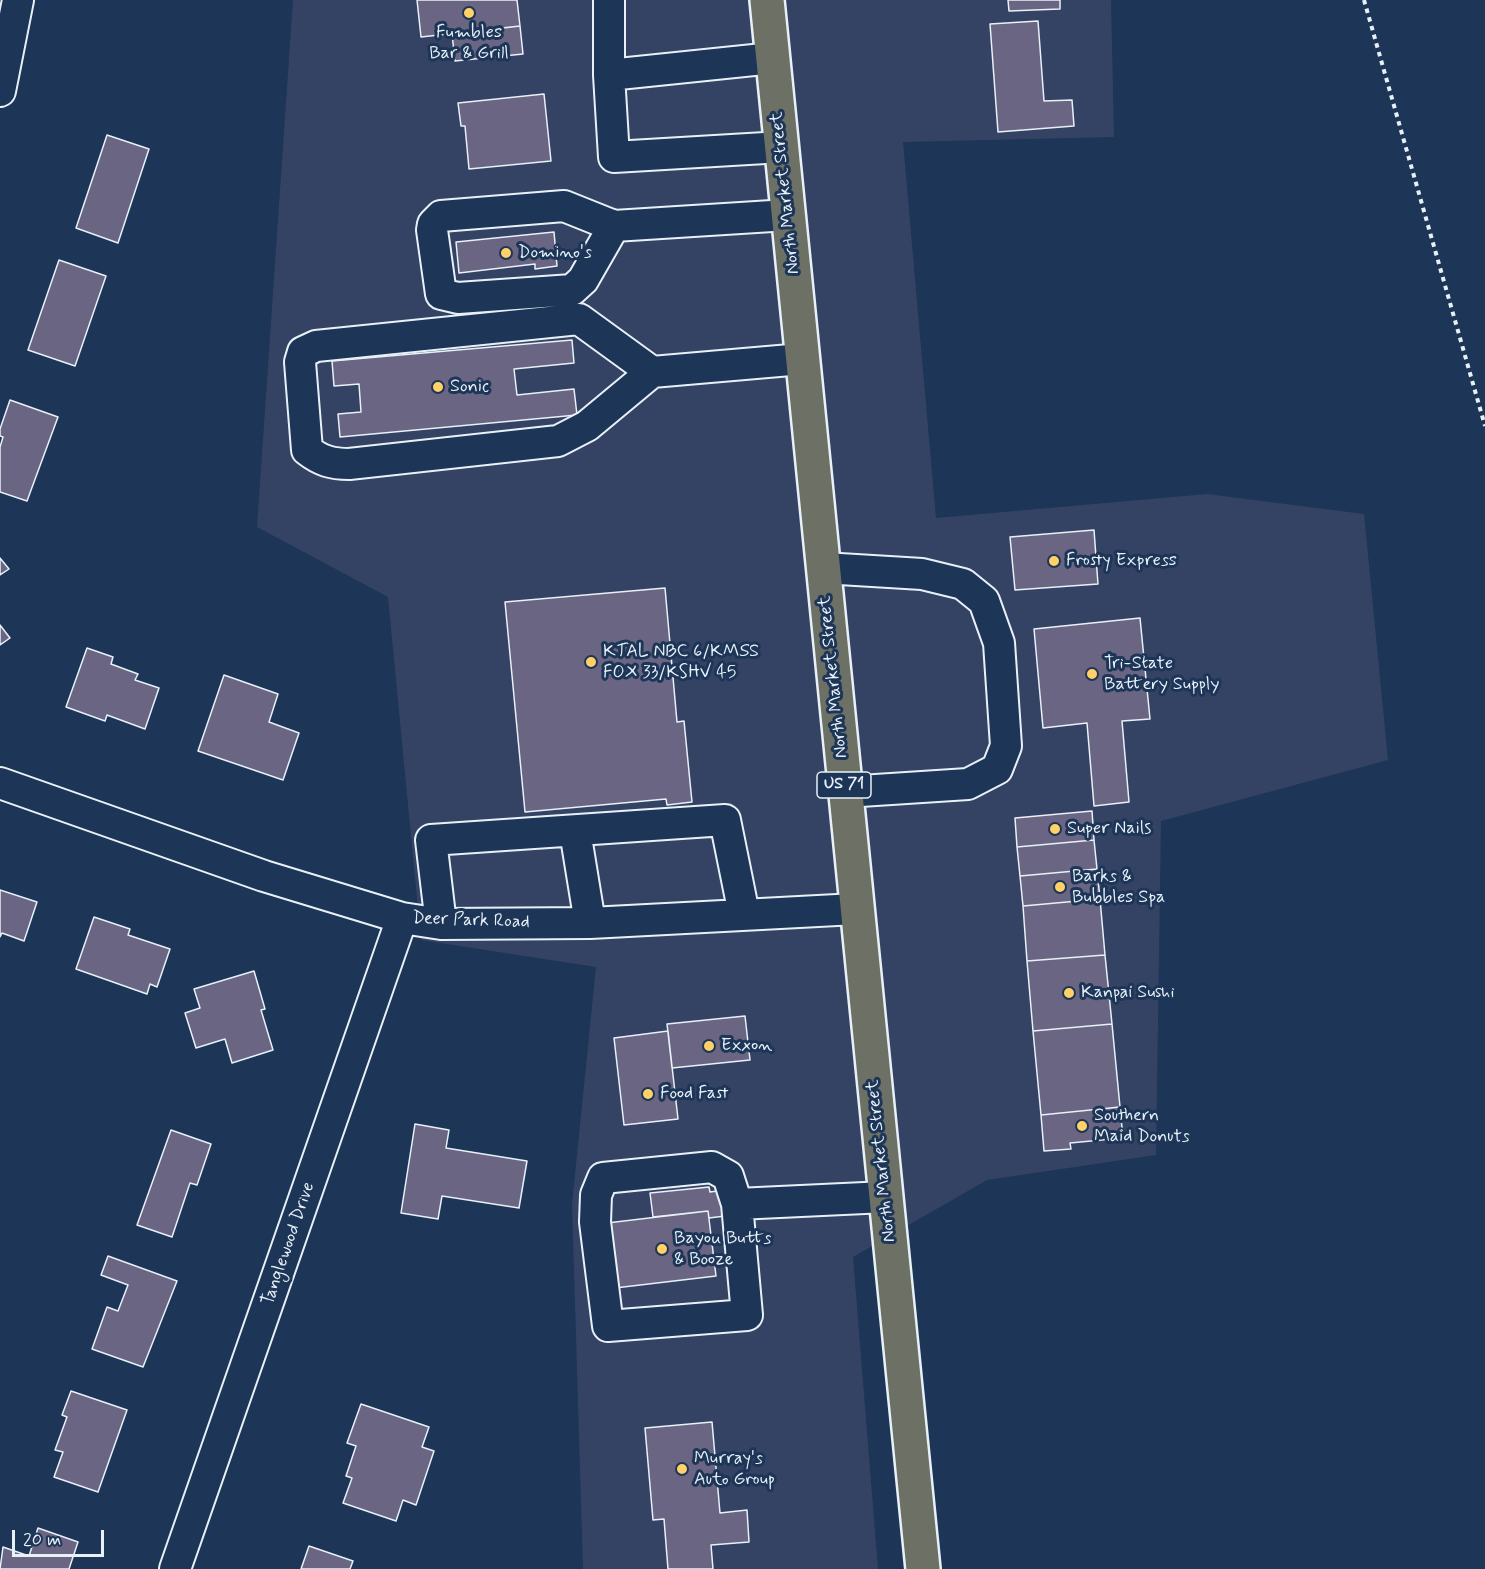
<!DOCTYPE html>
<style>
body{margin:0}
#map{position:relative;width:1485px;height:1569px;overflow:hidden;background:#1d3557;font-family:Mynerve,sans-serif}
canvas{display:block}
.scale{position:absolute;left:12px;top:1530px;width:92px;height:27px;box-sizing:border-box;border:3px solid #e8f1f8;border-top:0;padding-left:8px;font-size:18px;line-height:21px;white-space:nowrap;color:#e8f1f8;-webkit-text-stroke:4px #1d3557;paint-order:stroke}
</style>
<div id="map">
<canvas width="1485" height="1569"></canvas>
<div class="scale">20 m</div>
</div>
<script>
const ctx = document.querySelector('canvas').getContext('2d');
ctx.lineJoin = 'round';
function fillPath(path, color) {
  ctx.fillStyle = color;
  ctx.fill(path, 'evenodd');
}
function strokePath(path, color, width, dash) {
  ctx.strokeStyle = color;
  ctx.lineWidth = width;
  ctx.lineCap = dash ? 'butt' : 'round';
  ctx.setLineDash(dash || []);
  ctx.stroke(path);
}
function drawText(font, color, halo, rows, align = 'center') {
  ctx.font = font + ' Mynerve,sans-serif';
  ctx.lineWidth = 6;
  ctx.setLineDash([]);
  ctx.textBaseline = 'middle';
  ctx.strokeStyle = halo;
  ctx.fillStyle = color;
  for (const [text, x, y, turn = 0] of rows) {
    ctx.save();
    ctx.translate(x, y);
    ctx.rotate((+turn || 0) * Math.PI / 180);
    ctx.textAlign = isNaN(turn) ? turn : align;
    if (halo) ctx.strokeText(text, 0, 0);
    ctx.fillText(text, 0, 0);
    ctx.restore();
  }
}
fillPath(new Path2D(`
 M293 0H1111L1114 137 903 142 936 518 1207 494 1364 514 1388 760 1161 821 1156 1155 987 1180 853 1257 878 1569H583L572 1204 596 967 421 940 388 597 257 527Z`), '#344364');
const building = new Path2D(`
 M417 0H517L520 26 421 37Z
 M1008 0H1060V9L1009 11Z
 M1038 21 1044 101 1072 100 1074 126 998 132 990 24Z
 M520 26 523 54 455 61 452 34Z
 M544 94 551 161 469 169 465 126H461L458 103Z
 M107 135 149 149 118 243 76 228Z
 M554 232 557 266 535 269V264L459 273 456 242Z
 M59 260 106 276 75 366 28 350Z
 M572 340 574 363 514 369 517 395 574 389 577 415 340 437 338 414 361 412 359 384 334 386 332 361Z
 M10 400 58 417 27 501 0 492V447L3 437 0 436V429Z
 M1094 530 1098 584 1015 590 1010 537Z
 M0 558 9 569 0 575Z
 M665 588 677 722 684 721 692 802 667 805 666 799 525 812 505 602Z
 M1140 618 1150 719 1122 721 1129 802 1094 806 1087 723 1043 728 1034 629Z
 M0 625 10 638 0 645Z
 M87 648 113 657 111 664 138 674 135 680 159 688 145 729 107 715 105 721 66 707Z
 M224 675 278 694 269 722 299 733 283 780 198 751Z
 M1092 811 1094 840 1017 847 1015 818Z
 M1094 840 1097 869 1020 876 1017 847Z
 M1097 869 1100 899 1023 906 1020 876Z
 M0 890 37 902 24 941 2 933 0 937Z
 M1100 899 1105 955 1027 961 1023 906Z
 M94 917 130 929 128 935 170 949 157 987 150 984 147 994 76 969Z
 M1105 955 1112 1024 1033 1031 1027 961Z
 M254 971 265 1009 261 1010 273 1050 232 1063 225 1039 196 1048 185 1013 200 1008 194 989Z
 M745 1016 750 1060 672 1068 667 1024Z
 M1112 1024 1120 1107 1041 1115 1033 1031Z
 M668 1031 678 1119 624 1125 614 1038Z
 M1120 1107 1123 1138 1070 1143 1071 1149 1044 1151 1041 1115Z
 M415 1124 449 1130 446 1148 527 1161 519 1208 442 1196 438 1219 401 1213Z
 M171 1130 211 1144 197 1185 190 1183 172 1237 137 1225Z
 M709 1187 710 1192 731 1189 733 1215 709 1218 708 1211 653 1217 650 1193Z
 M708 1211 716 1276 615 1288 607 1223Z
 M108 1256 177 1281 143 1367 92 1349 107 1307 118 1311 128 1285 101 1275Z
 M71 1391 127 1410 98 1492 54 1477 63 1452 55 1450 67 1417 62 1415Z
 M361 1404 429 1427 422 1447 434 1451 416 1505 403 1500 396 1521 343 1503 352 1478 346 1476 356 1446 347 1443Z
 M712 1422 720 1513 747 1510 749 1542 711 1545 713 1569H668L664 1519 653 1520 645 1428Z
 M38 1528 78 1542 69 1569H0L3 1547 29 1556Z
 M309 1546 353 1561 350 1569H301Z`);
fillPath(building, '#696583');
strokePath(building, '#e8f1f8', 1.5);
const minor = new Path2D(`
 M609 0V75L773 58
 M609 75 614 157 782 147
 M0 91 18 0
 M614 226 583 280 572 290 458 298 441 294 432 230 433 224 441 216 564 206 614 226 788 215
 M652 372 579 319 316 346 303 352 300 362 307 450C321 461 332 464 349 464L558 441 587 426 652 372 802 359
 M823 568 922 574 963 584 984 601 999 643 1006 746 997 769 968 784 845 792
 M0 783 264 876 402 918 441 924 590 923 856 909
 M575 831 590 923
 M441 924 431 840 725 820 744 914
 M737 1204 747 1315 608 1326 595 1222 596 1195 603 1178 712 1167 728 1176 737 1204 886 1197
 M175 1569 402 918`);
const major = new Path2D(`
 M767 0 923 1569`);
strokePath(minor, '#e8f1f8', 34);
strokePath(major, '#e8f1f8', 38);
strokePath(new Path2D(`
 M1364 0 1485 426`), '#e8f1f8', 4, [4.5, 4.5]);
strokePath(minor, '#1d3557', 30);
strokePath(major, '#6c7065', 33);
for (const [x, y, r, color] of [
 [469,13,6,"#ffd166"],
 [506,253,6,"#ffd166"],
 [438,387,6,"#ffd166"],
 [1054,561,6,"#ffd166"],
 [591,662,6,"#ffd166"],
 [1092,674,6,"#ffd166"],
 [1055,829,6,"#ffd166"],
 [1060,887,6,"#ffd166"],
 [1069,993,6,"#ffd166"],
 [709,1046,6,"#ffd166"],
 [648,1094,6,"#ffd166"],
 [1082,1126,6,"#ffd166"],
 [662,1249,6,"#ffd166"],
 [682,1469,6,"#ffd166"]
]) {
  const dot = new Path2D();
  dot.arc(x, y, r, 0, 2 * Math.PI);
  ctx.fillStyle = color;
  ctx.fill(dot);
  strokePath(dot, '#1d3557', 2);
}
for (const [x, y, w] of [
 [844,785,54]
]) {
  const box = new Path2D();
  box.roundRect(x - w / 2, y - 13, w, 26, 4.5);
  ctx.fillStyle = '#1d3557';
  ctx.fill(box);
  strokePath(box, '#e8f1f8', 1.5);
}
drawText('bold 16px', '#e8f1f8', null, [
 ["US 71",844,785]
]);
drawText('18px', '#e8f1f8', '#1d3557', [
 ["Fumbles",469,33,"center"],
 ["Bar & Grill",469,54,"center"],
 ["Domino's",518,253],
 ["Sonic",450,387],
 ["Frosty Express",1066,561],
 ["KTAL NBC 6/KMSS",603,652],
 ["FOX 33/KSHV 45",603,673],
 ["Tri-State",1104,664],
 ["Battery Supply",1104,685],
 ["Super Nails",1067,829],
 ["Barks &",1072,877],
 ["Bubbles Spa",1072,898],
 ["Kanpai Sushi",1081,993],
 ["Exxon",721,1046],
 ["Food Fast",660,1094],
 ["Southern",1094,1116],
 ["Maid Donuts",1094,1137],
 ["Bayou Butts",674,1239],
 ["& Booze",674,1260],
 ["Murray's",694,1459],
 ["Auto Group",694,1480]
], 'left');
drawText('18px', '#e8f1f8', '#1d3557', [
 ["North Market Street",786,193,-96],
 ["North Market Street",834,677,-96],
 ["Deer Park Road",471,921,2],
 ["North Market Street",882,1161,-96],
 ["Tanglewood Drive",289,1244,-71]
]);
</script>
